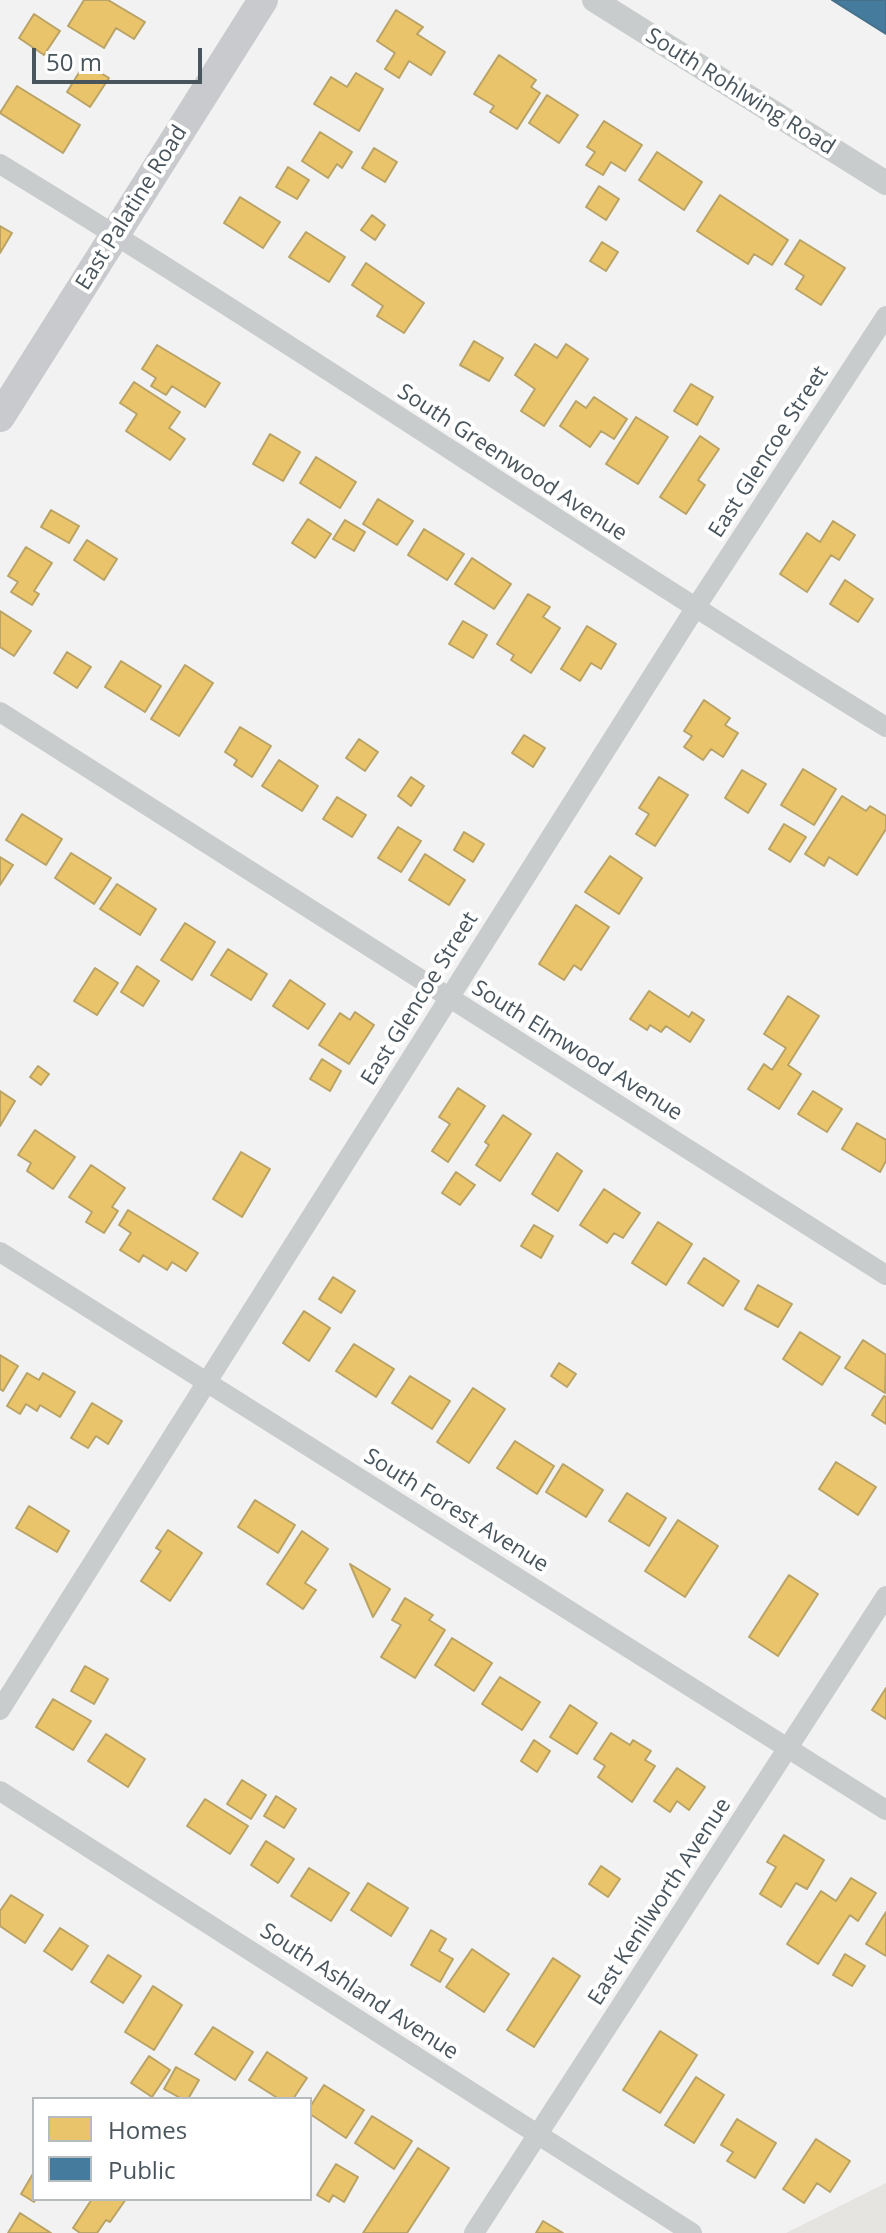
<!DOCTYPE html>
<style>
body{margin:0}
#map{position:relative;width:886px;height:2233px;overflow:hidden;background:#f2f2f2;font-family:"Open Sans",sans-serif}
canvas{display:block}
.legend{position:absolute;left:32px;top:2097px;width:280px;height:104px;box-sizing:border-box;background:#fff;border:2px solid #b6bbbe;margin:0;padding:10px 14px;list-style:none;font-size:24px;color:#49555d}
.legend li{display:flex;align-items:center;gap:16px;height:40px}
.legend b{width:40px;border:2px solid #b6bbbe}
.scale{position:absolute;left:32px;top:48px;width:170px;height:36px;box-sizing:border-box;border:4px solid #49555d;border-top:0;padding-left:10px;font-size:24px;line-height:28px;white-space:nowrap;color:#49555d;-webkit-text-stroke:6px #fff;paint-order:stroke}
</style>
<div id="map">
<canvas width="886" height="2233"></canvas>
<ul class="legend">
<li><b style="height:22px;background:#e9c46a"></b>Homes</li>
<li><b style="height:22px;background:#457b9d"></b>Public</li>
</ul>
<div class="scale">50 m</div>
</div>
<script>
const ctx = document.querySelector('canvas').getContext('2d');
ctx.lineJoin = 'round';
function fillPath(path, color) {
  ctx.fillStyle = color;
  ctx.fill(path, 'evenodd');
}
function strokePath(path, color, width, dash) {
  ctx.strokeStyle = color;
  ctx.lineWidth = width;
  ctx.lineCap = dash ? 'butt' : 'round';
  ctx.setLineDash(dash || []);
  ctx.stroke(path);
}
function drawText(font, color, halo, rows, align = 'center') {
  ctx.font = font + ' "Open Sans",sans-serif';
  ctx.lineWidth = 8;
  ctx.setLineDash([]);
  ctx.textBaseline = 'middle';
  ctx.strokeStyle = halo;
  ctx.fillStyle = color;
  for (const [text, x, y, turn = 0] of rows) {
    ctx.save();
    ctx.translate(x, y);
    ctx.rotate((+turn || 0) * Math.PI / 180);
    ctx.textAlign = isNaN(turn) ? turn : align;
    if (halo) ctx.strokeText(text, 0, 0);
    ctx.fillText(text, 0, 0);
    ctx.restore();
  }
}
fillPath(new Path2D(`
 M886 2183V2233H786Z`), '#e6e4e0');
const homes = new Path2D(`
 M84 0H108L145 22 134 39 116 28 104 48 68 26Z
 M396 10 423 27 417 34 445 52 431 75 409 61 399 78 385 69 395 53 377 41Z
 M34 14 60 31 44 55 19 38Z
 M499 55 536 80 531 87 540 93 517 129 490 112 494 106 474 94Z
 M85 63 109 78 90 107 67 92Z
 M356 73 383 89 359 131 314 104 331 77 347 87Z
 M17 86 80 125 63 153 0 113Z
 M547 95 578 115 559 143 529 123Z
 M604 121 642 145 625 171 611 162 603 175 586 165 595 152 587 147Z
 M320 132 352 152 342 168 337 164 328 178 302 161Z
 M374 148 397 162 385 182 362 168Z
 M657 152 702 182 684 210 639 180Z
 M288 167 309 180 297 199 276 187Z
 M599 186 619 199 606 220 586 207Z
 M720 195 788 240 772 265 754 254 748 264 697 231Z
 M240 197 280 222 263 248 224 223Z
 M372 215 385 225 375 240 361 230Z
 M0 226 12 233 0 253Z
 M306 232 345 257 329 282 289 257Z
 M800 240 845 268 821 305 796 289 804 276 785 264Z
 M602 242 618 252 606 271 590 261Z
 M366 263 424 303 404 333 377 316 383 306 352 285Z
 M474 341 503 358 489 381 460 365Z
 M535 344 557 358 566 344 588 359 544 426 521 411 535 389 515 375Z
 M157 345 220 383 205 407 172 386 166 395 151 386 156 378 142 369Z
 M134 382 180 412 169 428 185 439 170 460 126 431 137 414 120 403Z
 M691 384 713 397 697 425 674 411Z
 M594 397 627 419 614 439 601 431 590 447 560 426 576 401 586 408Z
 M636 417 668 437 638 484 606 464Z
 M270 434 300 452 283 481 253 464Z
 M700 436 719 449 698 480 705 485 686 514 660 497Z
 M316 457 356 482 340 508 300 483Z
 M378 499 413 521 397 545 363 524Z
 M51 510 79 526 69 543 41 527Z
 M308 519 331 534 315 558 292 543Z
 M345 520 365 532 354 551 333 539Z
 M833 521 855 535 839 560 831 555 807 592 780 574 807 533 820 542Z
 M424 529 464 554 447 580 408 555Z
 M87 540 117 559 104 580 74 560Z
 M26 547 52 563 34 591 39 594 32 605 11 592 18 582 8 576Z
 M472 558 511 584 494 609 455 584Z
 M845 580 873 599 858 622 830 604Z
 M528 594 550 607 543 617 560 628 531 673 511 660 514 655 497 644Z
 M0 611 31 631 14 656 0 647Z
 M463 621 487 635 473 658 449 644Z
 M587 626 616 644 601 669 591 663 580 681 561 669Z
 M67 652 91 667 77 688 54 673Z
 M121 661 161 686 145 712 105 687Z
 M185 665 213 683 179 736 151 719Z
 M704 700 730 718 725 725 738 733 723 757 711 749 703 760 684 747 692 736 684 731Z
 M240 727 271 746 252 777 234 765 237 760 225 752Z
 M524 735 545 748 533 767 512 753Z
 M359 739 378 752 365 771 346 758Z
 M279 760 318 786 302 811 262 786Z
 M803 769 836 789 814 825 781 805Z
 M742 770 766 784 748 813 725 798Z
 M411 777 424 786 411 806 398 796Z
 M659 777 688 795 655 846 636 834 649 814 639 808Z
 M842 796 866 811 870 806 886 816V829L857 875 829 857 824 866 805 854Z
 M337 797 366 815 352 837 323 819Z
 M22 814 62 839 46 865 6 840Z
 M784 824 806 837 790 862 769 849Z
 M398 827 421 841 401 872 378 858Z
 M464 832 484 844 473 862 454 850Z
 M71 853 111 878 94 904 55 878Z
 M425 854 465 880 449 905 409 880Z
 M610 856 642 878 619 914 585 892Z
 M0 857 13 865 0 885Z
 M117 884 156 909 140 935 100 909Z
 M576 905 609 927 581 970 574 965 564 980 539 964Z
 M185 923 215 942 192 980 161 960Z
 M228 949 267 974 251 1000 211 975Z
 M137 966 159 981 143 1006 121 992Z
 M95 968 118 983 97 1015 74 1001Z
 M290 980 325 1004 308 1029 273 1006Z
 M649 991 689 1017 692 1012 704 1020 690 1042 666 1026 661 1032 650 1025 647 1030 630 1019Z
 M788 996 819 1016 788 1065 801 1074 779 1109 748 1089 764 1064 772 1070 786 1048 764 1034Z
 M355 1012 374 1025 349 1064 319 1045 340 1013 350 1020Z
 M322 1059 341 1071 330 1091 310 1079Z
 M38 1066 49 1074 41 1085 30 1077Z
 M458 1088 485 1106 448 1162 432 1151 450 1124 439 1117Z
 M0 1091 15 1101 0 1126Z
 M813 1091 842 1109 827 1132 798 1114Z
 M503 1115 531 1134 500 1181 476 1165 489 1145 485 1142Z
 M857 1123 886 1140V1161L880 1172 842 1149Z
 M35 1130 75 1157 53 1189 27 1171 31 1163 18 1155Z
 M241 1152 270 1169 242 1217 213 1199Z
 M557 1153 582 1171 558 1211 532 1194Z
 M91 1165 125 1188 112 1207 118 1211 104 1233 86 1222 92 1212 69 1197Z
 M456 1172 475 1185 460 1205 442 1193Z
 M604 1189 640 1213 623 1238 614 1233 607 1243 580 1225Z
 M128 1210 198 1253 186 1271 172 1262 167 1270 143 1255 139 1262 120 1250 131 1233 119 1225Z
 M658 1222 692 1244 666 1285 632 1263Z
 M534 1225 553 1236 541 1258 521 1246Z
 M704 1258 739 1281 723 1306 688 1283Z
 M333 1277 355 1291 341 1313 319 1299Z
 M758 1285 792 1304 778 1327 745 1309Z
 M304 1311 330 1328 309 1361 283 1343Z
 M800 1332 840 1357 822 1385 783 1359Z
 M863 1340 886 1355 885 1393 845 1368Z
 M354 1344 394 1369 376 1397 336 1371Z
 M0 1355 18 1366 3 1391 0 1389Z
 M559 1363 576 1374 567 1387 551 1376Z
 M27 1373 39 1380 43 1373 75 1392 60 1417 40 1405 37 1411 26 1404 20 1414 7 1406Z
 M410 1376 450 1401 432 1429 392 1403Z
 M473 1388 505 1409 469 1463 437 1442Z
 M884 1396 886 1397V1424L872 1415Z
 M92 1403 122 1421 108 1444 96 1436 88 1448 71 1438Z
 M515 1441 554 1466 537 1494 497 1468Z
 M836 1462 876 1487 858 1515 819 1489Z
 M563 1464 603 1490 586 1517 546 1492Z
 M627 1493 666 1518 649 1546 609 1521Z
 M255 1500 295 1525 278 1553 238 1527Z
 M29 1506 69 1531 57 1552 16 1528Z
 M678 1520 718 1546 685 1597 645 1571Z
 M168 1530 202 1553 170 1601 141 1581 161 1551 156 1548Z
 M302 1531 328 1549 305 1583 316 1590 303 1609 267 1584Z
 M350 1564 390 1589 373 1617Z
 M789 1575 818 1594 778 1656 749 1637Z
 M405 1598 433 1615 429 1620 445 1630 415 1678 381 1657 401 1625 392 1620Z
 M452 1638 492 1663 474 1691 435 1665Z
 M85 1666 108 1679 94 1704 71 1691Z
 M500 1677 540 1702 522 1730 482 1704Z
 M886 1688V1719L872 1710Z
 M53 1699 91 1721 73 1750 36 1727Z
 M570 1705 597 1723 577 1754 550 1737Z
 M611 1733 630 1745 633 1740 651 1751 645 1760 655 1766 632 1802 598 1777 605 1766 594 1759Z
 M106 1734 145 1759 128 1787 88 1761Z
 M534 1740 550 1751 537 1772 521 1761Z
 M677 1768 705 1787 689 1810 677 1801 670 1812 654 1801Z
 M242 1780 266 1795 251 1819 227 1804Z
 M276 1796 296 1809 284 1828 264 1816Z
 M205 1799 248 1826 230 1854 187 1826Z
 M784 1835 824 1860 807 1889 796 1883 781 1907 760 1894 776 1867 767 1862Z
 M266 1841 294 1859 278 1883 251 1865Z
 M601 1866 620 1879 608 1897 589 1884Z
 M309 1868 349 1893 331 1921 291 1896Z
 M851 1878 876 1893 858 1921 850 1915 818 1964 787 1944 821 1891 836 1901Z
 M368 1883 408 1908 391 1936 351 1910Z
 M11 1895 43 1915 25 1943 0 1926V1911Z
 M886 1912V1956L866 1944Z
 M60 1928 88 1946 72 1970 44 1951Z
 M431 1930 446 1939 439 1951 453 1959 440 1982 411 1965Z
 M472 1949 509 1974 484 2012 446 1987Z
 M845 1954 865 1966 852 1986 833 1975Z
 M108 1955 141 1976 123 2003 91 1982Z
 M553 1958 580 1976 534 2047 507 2030Z
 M153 1986 182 2005 154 2050 125 2032Z
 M213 2027 253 2052 235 2080 195 2054Z
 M660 2031 697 2055 660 2113 623 2090Z
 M267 2052 307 2078 293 2099H279L249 2080Z
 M149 2056 170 2070 152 2097 131 2083Z
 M176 2067 199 2080 188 2099H182L164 2089Z
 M696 2077 724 2095 694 2143 665 2125Z
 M324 2085 364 2110 346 2138 310 2114V2107Z
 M372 2116 412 2141 394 2169 355 2143Z
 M737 2119 776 2143 755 2178 727 2161 733 2152 721 2145Z
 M816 2139 850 2161 830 2192 817 2183 804 2203 783 2189Z
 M418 2148 449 2168 407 2233H363Z
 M336 2164 358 2177 344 2202 333 2195 329 2202 317 2195Z
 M34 2172 36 2199 34 2202 21 2194Z
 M92 2199H126L110 2222 106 2220 97 2233H80L73 2228Z
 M20 2213 51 2233H8Z
 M543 2221 563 2233H536Z`);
fillPath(homes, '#e9c46a');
strokePath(homes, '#b9a366', 2);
const public = new Path2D(`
 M832 0H886V34Z`);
fillPath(public, '#457b9d');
strokePath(public, '#46708a', 2);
strokePath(new Path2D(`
 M0 164C299 346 588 544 886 727
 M0 712 886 1275
 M0 1252 886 1810
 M0 1710 694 610 886 316
 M0 1791 692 2233
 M474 2233 886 1596`), '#c9cccd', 20);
strokePath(new Path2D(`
 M594 0 886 183`), '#c9cccd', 24);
strokePath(new Path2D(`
 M0 417 263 0`), '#c8cacd', 30);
drawText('22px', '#49555d', '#fff', [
 ["South Rohlwing Road",740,92,32],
 ["East Palatine Road",132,208,-58],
 ["East Glencoe Street",769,452,-57],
 ["South Greenwood Avenue",512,463,33],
 ["East Glencoe Street",420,999,-58],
 ["South Elmwood Avenue",577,1051,32],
 ["South Forest Avenue",456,1511,32],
 ["East Kenilworth Avenue",660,1902,-57],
 ["South Ashland Avenue",359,1992,33]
]);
</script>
